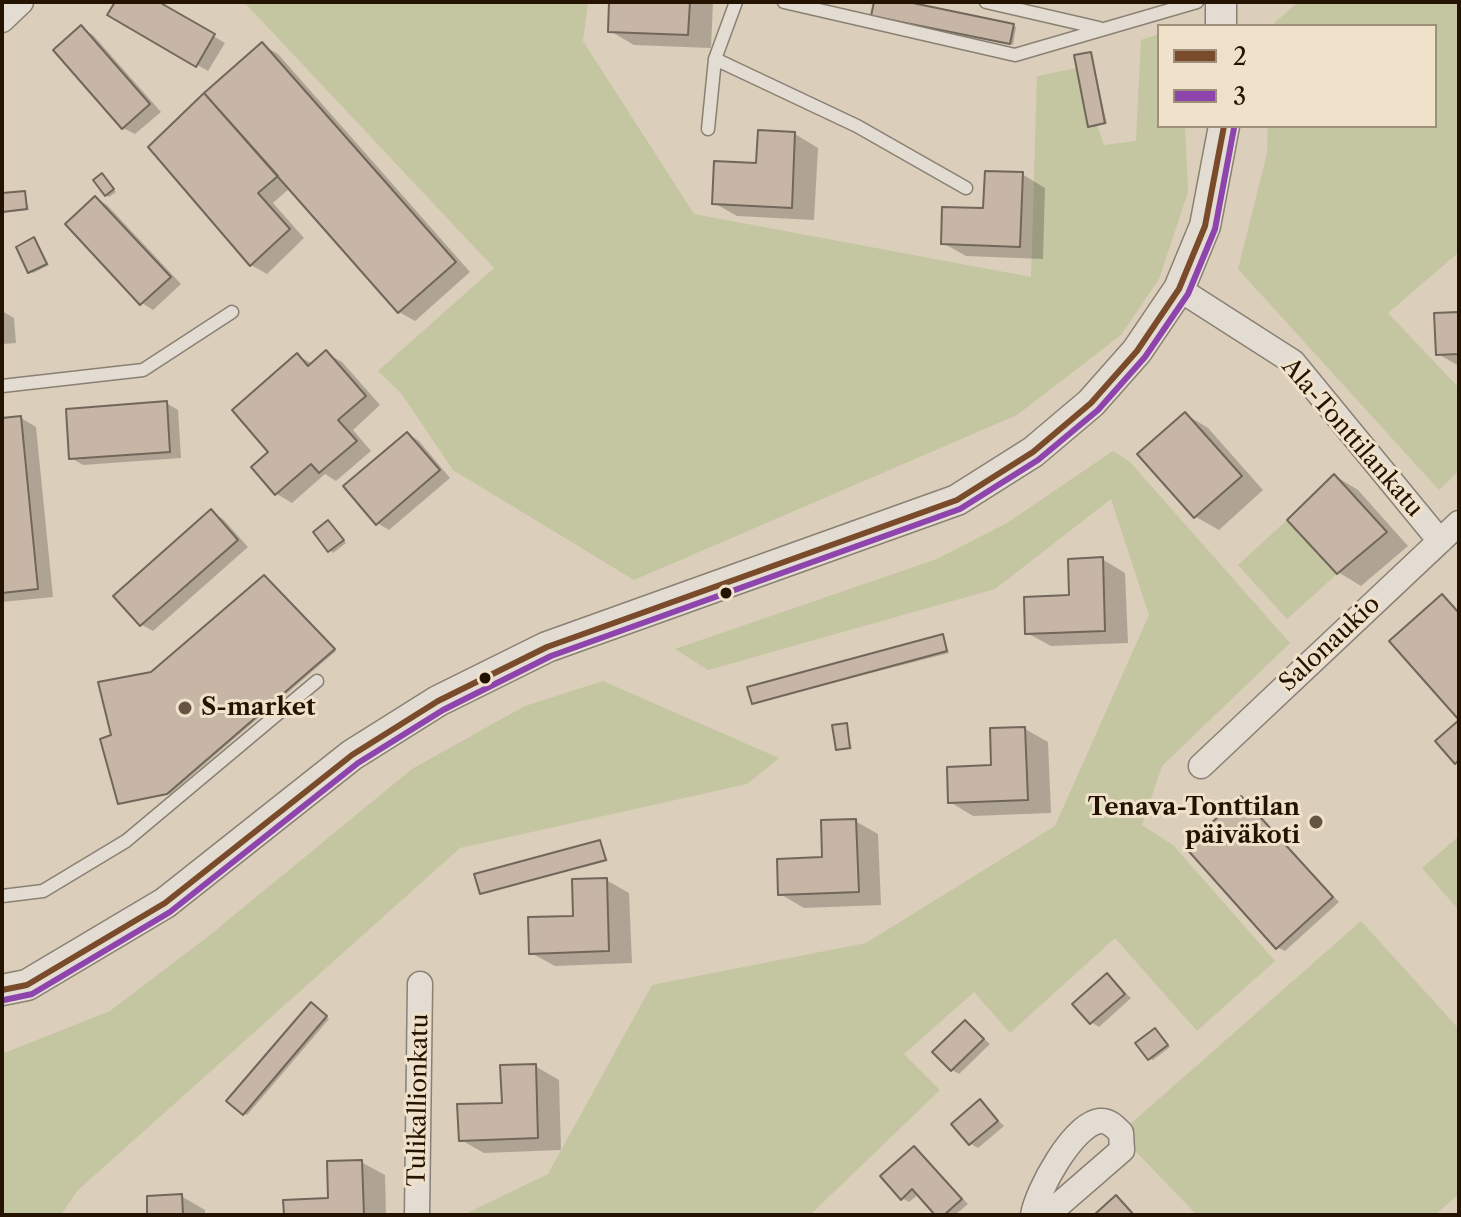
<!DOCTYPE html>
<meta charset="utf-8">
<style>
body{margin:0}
#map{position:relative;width:1461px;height:1217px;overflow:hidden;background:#dbceba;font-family:"Libre Caslon Text",serif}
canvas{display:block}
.frame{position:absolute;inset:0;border:4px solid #241300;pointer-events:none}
.legend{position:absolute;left:1157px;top:24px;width:280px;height:104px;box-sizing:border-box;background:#f0e2ca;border:2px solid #9e8f79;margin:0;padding:10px 14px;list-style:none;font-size:24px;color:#241300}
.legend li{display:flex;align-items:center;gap:16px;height:40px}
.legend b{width:40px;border:2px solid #9e8f79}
</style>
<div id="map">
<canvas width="1461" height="1217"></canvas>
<div class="frame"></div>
<ul class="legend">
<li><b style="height:10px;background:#7a4b2a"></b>2</li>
<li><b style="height:10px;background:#8e44ad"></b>3</li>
</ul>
</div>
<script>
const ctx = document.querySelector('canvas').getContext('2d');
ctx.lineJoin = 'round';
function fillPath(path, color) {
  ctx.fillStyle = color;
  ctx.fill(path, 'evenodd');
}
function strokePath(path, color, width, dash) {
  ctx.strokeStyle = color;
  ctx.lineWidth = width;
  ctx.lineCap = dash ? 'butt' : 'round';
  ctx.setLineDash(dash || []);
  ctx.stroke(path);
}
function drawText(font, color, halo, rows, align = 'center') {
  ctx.font = font + ' "Libre Caslon Text",serif';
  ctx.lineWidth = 6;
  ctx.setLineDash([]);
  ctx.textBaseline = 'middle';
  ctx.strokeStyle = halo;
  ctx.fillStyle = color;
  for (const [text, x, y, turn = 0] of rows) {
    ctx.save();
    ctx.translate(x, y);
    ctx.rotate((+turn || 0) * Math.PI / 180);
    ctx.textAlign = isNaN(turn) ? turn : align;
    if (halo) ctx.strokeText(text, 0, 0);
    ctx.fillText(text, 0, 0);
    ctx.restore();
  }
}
fillPath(new Path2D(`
 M244 2H588L583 41 694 214 1031 277 1037 76 1077 68 1104 145 1136 141 1141 40 1159 34V126H1185L1188 192 1159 279 1121 335 1017 415 634 580 453 470 401 393 378 371 494 268Z
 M1298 2H1459V252L1388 313 1459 388V471L1439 490 1238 269 1267 153 1268 126H1435V26H1271Z
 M1113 451 1129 461 1290 643 1162 766 1142 825 1173 845 1275 961 1197 1031 1115 938 1010 1033 974 992 904 1054 940 1090 810 1215H463L548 1174 652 985 866 943 1055 826 1149 615 1111 499 995 589 708 670 675 649 937 559 1007 523Z
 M1287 520 1337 574 1287 619 1238 565Z
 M603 681 779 758 747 784 460 848 77 1191 61 1215H2V1054L110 1011 210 935 412 769 525 706Z
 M1459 836V904L1456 907 1422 868Z
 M1361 921 1459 1029V1194L1435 1215H1197L1119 1134Z`), '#c4c5a1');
fillPath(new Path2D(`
 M117 2H156L225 43 208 71 110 14Z
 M611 2H713L711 48 634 45 610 31Z
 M876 2H898L1013 26 1016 27 1013 45 876 16Z
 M81 28 93 35 161 112 135 134 123 128Z
 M263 45 278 54 470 272 415 321 399 312 290 188 273 203 304 238 267 274 251 265Z
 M1091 54 1107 124 1092 127 1089 125Z
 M795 134 818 148 814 220 737 216 714 203Z
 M1022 174 1045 188 1043 259 966 256 943 243 985 210Z
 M102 175 116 192 109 197 106 195Z
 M25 193 29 210 2 213V195Z
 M96 198 107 205 181 284 153 310 142 303Z
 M34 240 49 265 33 273 30 271Z
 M2 311 14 318 16 343 2 344Z
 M1459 314V366L1438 354Z
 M326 353 342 362 380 405 353 430 371 451 336 481 325 474 292 503 277 494 254 467 271 452 298 356 313 364Z
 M166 403 178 410 181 458 83 465 71 458Z
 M1185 414 1208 428 1263 490 1219 530 1196 517 1140 455Z
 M21 418 36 427 53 597 2 602V420Z
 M408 434 419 441 450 478 389 530 377 523Z
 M1335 476 1358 490 1408 546 1361 586 1338 572Z
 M211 512 223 519 248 547 153 631 142 625 116 596Z
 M329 523 346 543 333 553 315 532Z
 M1102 559 1125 573 1128 643 1051 646 1027 633 1071 597Z
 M267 580 336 651 170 794 120 803 113 736 152 674Z
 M942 636 949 653 754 703Z
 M846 725 852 749 841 750 838 749Z
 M1025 729 1048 742 1051 813 973 816 950 802 993 767Z
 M1242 798 1339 902 1285 951 1277 947Z
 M855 821 878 834 881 905 804 908 780 894 824 859Z
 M600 842 608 861 482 893Z
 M606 880 629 893 632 963 555 966 531 953 575 918Z
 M1107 976 1131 998 1099 1027 1091 1022Z
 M314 1006 329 1019 247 1115 244 1113Z
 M965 1023 990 1044 959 1074 952 1070Z
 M1155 1030 1170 1047 1153 1060 1150 1059Z
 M535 1066 559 1080 561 1150 484 1153 461 1140 504 1104Z
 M980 1102 1004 1126 978 1148 971 1144Z
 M914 1148 968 1204 955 1215H938L919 1194 909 1202 902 1198Z
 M361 1162 385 1175 386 1215H286L330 1200Z
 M181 1196 205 1210V1215H149Z`), '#0003');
const building = new Path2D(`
 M115 2H159L215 34 196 67 107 15Z
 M609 2H690L688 35 608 32Z
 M874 2H908L1014 24 1010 44 871 16Z
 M81 25 150 104 122 129 53 50Z
 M262 42 456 262 398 313 204 93Z
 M1091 52 1105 123 1088 127 1074 55Z
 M204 93 278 176 258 193 290 229 250 266 148 147Z
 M758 130 795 132 792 208 712 204 714 161 756 163Z
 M985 171 1023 172 1020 247 941 244 942 207 983 208Z
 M102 173 114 189 105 196 93 180Z
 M25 191 27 209 2 212V193Z
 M95 196 171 277 140 305 65 224Z
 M34 237 47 264 28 273 16 247Z
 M1459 312V354L1436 355 1434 313Z
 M326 350 366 396 338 420 357 441 319 473 311 464 275 495 251 467 268 452 232 410 297 353 308 366Z
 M167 401 170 452 69 459 66 409Z
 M1185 412 1242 476 1194 518 1137 454Z
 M21 416 38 589 2 593V418Z
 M407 432 440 470 376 525 343 486Z
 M1334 474 1387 532 1337 574 1287 520Z
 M211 509 238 540 140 626 113 596Z
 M328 520 344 540 328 552 313 532Z
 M1103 557 1105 631 1025 634 1024 597 1069 595 1068 559Z
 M264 575 335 649 167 794 118 804 100 739 111 735 98 682 151 672Z
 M1442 594 1459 613V760L1455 764 1435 741 1459 720 1389 641Z
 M943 634 947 651 752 704 747 687Z
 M847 723 850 748 836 750 832 725Z
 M1025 727 1028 800 948 803 947 767 991 765 990 728Z
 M1241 796 1333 897 1276 949 1185 847Z
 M856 819 859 892 778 895 777 859 822 857 821 820Z
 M600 840 606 860 480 894 474 874Z
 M607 878 609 951 529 954 528 917 573 916 572 879Z
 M1107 973 1125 994 1090 1024 1072 1004Z
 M311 1002 327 1016 243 1115 226 1101Z
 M965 1020 984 1039 951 1071 932 1052Z
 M1155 1028 1168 1045 1148 1060 1135 1043Z
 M536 1064 538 1138 459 1141 457 1104 502 1103 500 1065Z
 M980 1099 998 1121 969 1145 951 1124Z
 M914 1146 962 1199 944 1215H935L912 1189 901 1200 880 1176Z
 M362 1160 364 1215H284L283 1200 328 1198 327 1161Z
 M182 1194 183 1215H147V1196Z
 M1116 1195 1134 1215H1094Z`);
fillPath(building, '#c7b6a6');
strokePath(building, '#70675a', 2);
const service = new Path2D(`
 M736 2 715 59 857 126 966 188
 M784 2 1015 55 1197 2
 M986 2 1099 28
 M708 129 715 59
 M2 386 143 370 232 312
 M2 896 43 891 126 841 317 681`);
const minor = new Path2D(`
 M2 20 21 2
 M1179 289 1293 362 1440 541
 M1201 766 1459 523
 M417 1215 420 984
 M1033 1215C1037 1191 1073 1124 1100 1121 1109 1120 1115 1127 1121 1133L1122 1150 1047 1215`);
const tertiary = new Path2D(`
 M1221 2V26
 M2 990 27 985 165 903 352 755 438 701 547 647 957 500 1033 452 1091 403 1137 351 1179 289 1205 226 1224 126`);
strokePath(service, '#8a8073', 15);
strokePath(minor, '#8a8073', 27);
strokePath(tertiary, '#8a8073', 33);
strokePath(service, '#e3dcd2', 12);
strokePath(minor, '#e3dcd2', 24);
strokePath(tertiary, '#e3dcd2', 30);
strokePath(new Path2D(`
 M2 990 27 985 165 903 352 755 438 701 547 647 957 500 1033 452 1091 403 1137 351 1179 289 1205 226 1224 126`), '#7a4b2a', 6);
strokePath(new Path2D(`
 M4 1000 32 994 170 912 358 763 443 710 551 656 960 509 1038 460 1098 410 1145 357 1188 294 1215 229 1234 128`), '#8e44ad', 6);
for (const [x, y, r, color] of [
 [726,593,7,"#241300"],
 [485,678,7,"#241300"],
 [185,708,8,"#645441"],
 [1316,822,8,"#645441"]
]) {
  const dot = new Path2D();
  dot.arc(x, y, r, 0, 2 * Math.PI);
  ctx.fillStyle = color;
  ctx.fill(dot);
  strokePath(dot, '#f0e2ca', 3);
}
drawText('24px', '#241300', '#f0e2ca', [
 ["Ala-Tonttilankatu",1352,438,49],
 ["Salonaukio",1330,644,-43],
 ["Tulikallionkatu",419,1100,-89]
]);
drawText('bold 24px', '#241300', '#f0e2ca', [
 ["S-market",201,708],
 ["Tenava-Tonttilan",1300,808,"right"],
 ["päiväkoti",1300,836,"right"]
], 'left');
</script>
